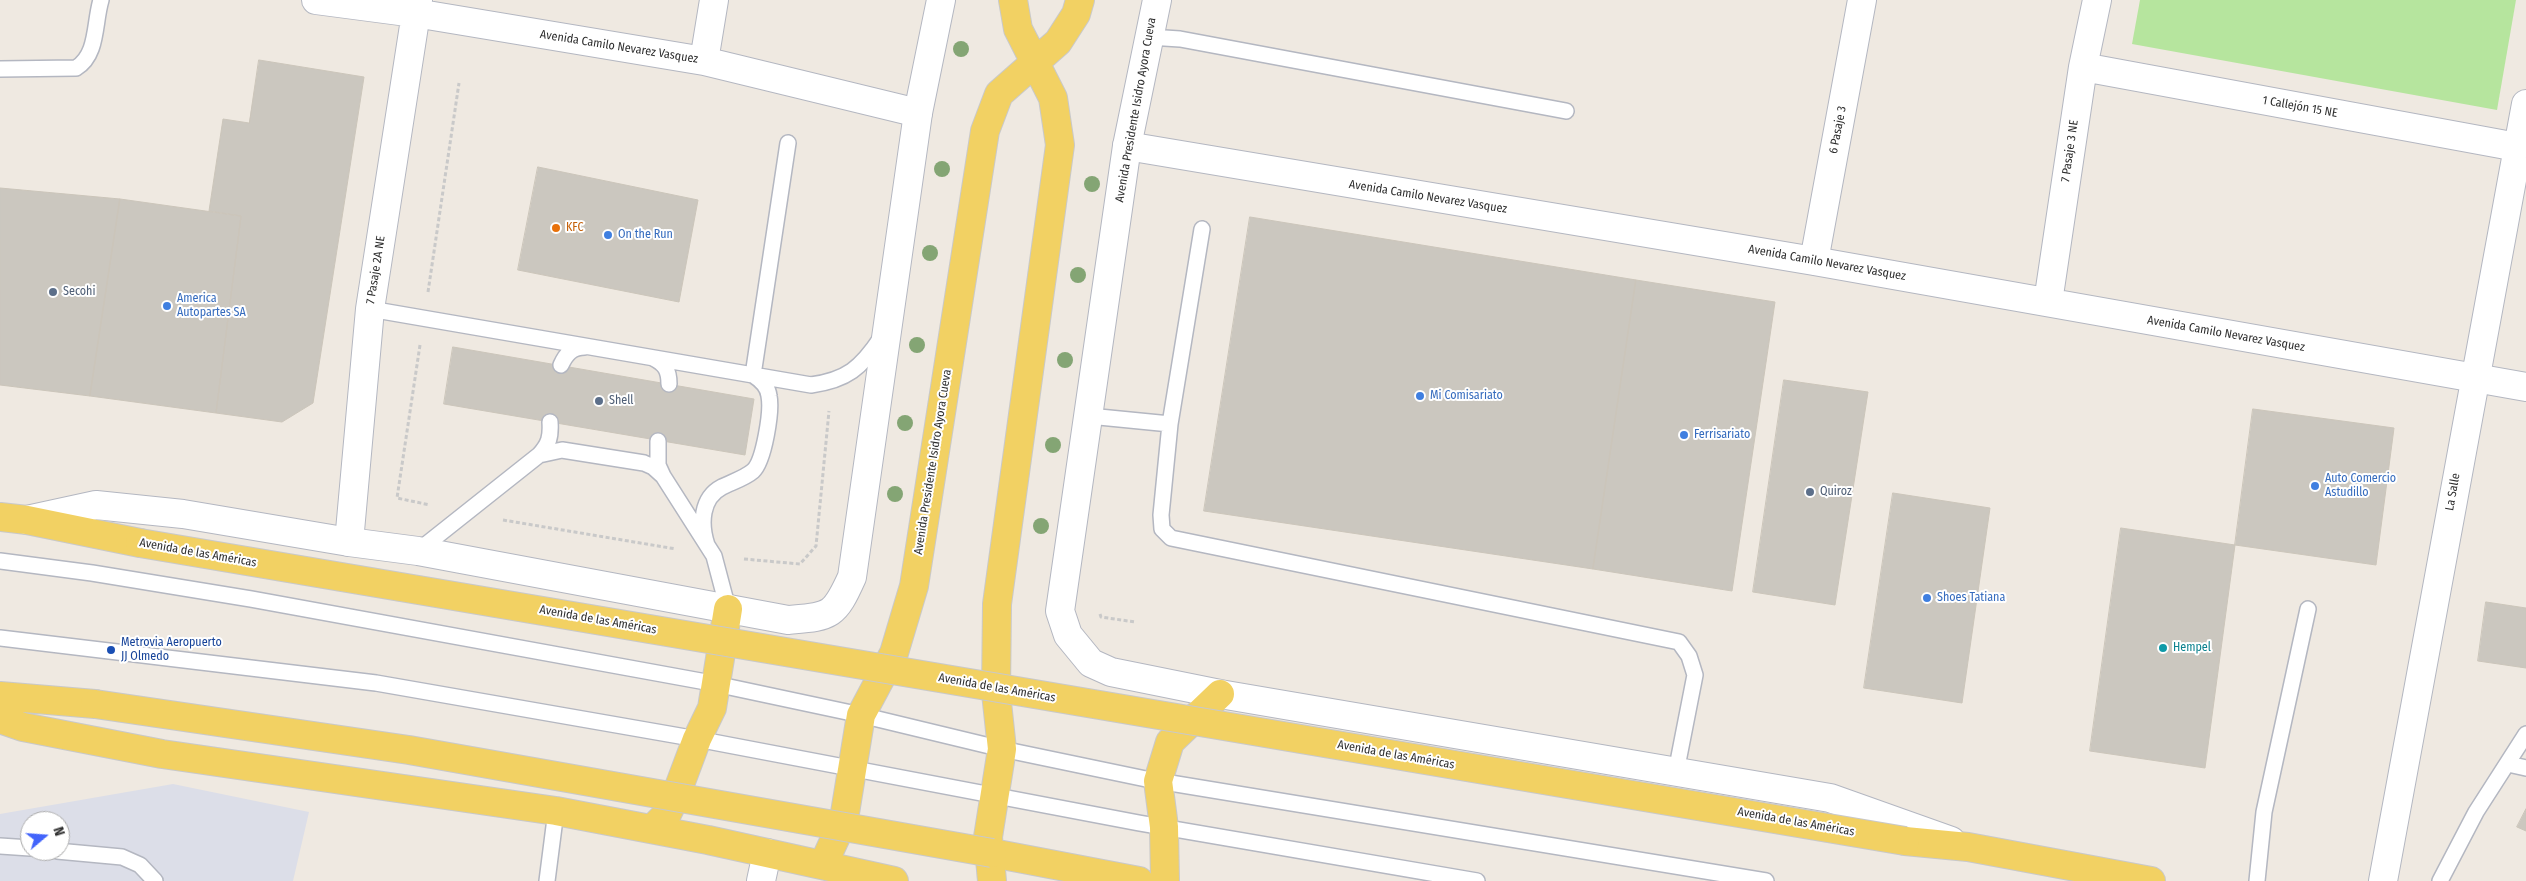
<!DOCTYPE html>
<meta charset="utf-8">
<style>
body{margin:0}
#map{position:relative;width:2526px;height:881px;overflow:hidden;background:#efe9e1;font-family:"Fira Sans Condensed",sans-serif}
canvas{display:block}
.north{position:absolute;left:20px;top:811px;width:50px;height:50px;box-sizing:border-box;background:#fff;border:1px solid #ababab;border-radius:50%;rotate:72deg;font-size:14px;font-weight:700;line-height:20px;text-align:center;color:#2e2e2e}
.north::after{content:'';display:block;margin:auto;width:18px;height:22px;background:#4264fb;clip-path:polygon(50% 0,100% 100%,50% 72%,0 100%)}
</style>
<div id="map">
<canvas width="2526" height="881"></canvas>
<div class="north">N</div>
</div>
<script>
const ctx = document.querySelector('canvas').getContext('2d');
ctx.lineJoin = 'round';
function fillPath(path, color) {
  ctx.fillStyle = color;
  ctx.fill(path, 'evenodd');
}
function strokePath(path, color, width, dash) {
  ctx.strokeStyle = color;
  ctx.lineWidth = width;
  ctx.lineCap = dash ? 'butt' : 'round';
  ctx.setLineDash(dash || []);
  ctx.stroke(path);
}
function drawText(font, color, halo, rows, align = 'center') {
  ctx.font = font + ' "Fira Sans Condensed",sans-serif';
  ctx.lineWidth = 4;
  ctx.setLineDash([]);
  ctx.textBaseline = 'middle';
  ctx.strokeStyle = halo;
  ctx.fillStyle = color;
  for (const [text, x, y, turn = 0] of rows) {
    ctx.save();
    ctx.translate(x, y);
    ctx.rotate((+turn || 0) * Math.PI / 180);
    ctx.textAlign = isNaN(turn) ? turn : align;
    if (halo) ctx.strokeText(text, 0, 0);
    ctx.fillText(text, 0, 0);
    ctx.restore();
  }
}
fillPath(new Path2D(`
 M173 784 309 812 293 881H0V814ZM30 821H60V851H30Z`), '#dcdee8');
fillPath(new Path2D(`
 M2140 0H2516L2497 110 2132 44Z`), '#b6e59e');
const building = new Path2D(`
 M259 60 364 77 313 403 282 422 216 413 241 216 209 211 223 119 249 123Z
 M538 167 698 200 679 302 518 270Z
 M0 188 120 199 90 396 0 385Z
 M120 199 241 216 216 413 90 396Z
 M1250 217 1636 280 1593 569 1204 511Z
 M1636 280 1775 302 1732 591 1593 569Z
 M453 347 754 399 745 455 444 404Z
 M1784 380 1868 392 1835 605 1753 592Z
 M2253 409 2394 428 2376 565 2235 545Z
 M1893 493 1990 508 1962 703 1864 688Z
 M2121 528 2235 545 2205 768 2090 751Z
 M2486 602 2526 608V668L2478 661Z
 M2526 809V831L2517 827Z`);
fillPath(building, '#cbc7bf');
strokePath(building, '#cbc5ba', 1);
const lane = new Path2D(`
 M1149 37 1180 39 1566 111
 M0 69 76 68C98 55 94 23 101 0
 M370 309 811 385C847 380 861 368 881 338
 M653 358C665 364 669 370 669 384
 M561 365C566 354 572 347 585 347
 M1089 416 1170 424 1161 515 1162 529 1171 538 1679 642 1689 656 1695 675 1676 772
 M1170 424 1202 229
 M658 441V465L663 476
 M539 455C549 444 551 437 550 422
 M707 545C700 524 701 498 722 487 732 482 745 478 753 471 764 461 772 411 769 396 768 387 761 380 753 375L788 143
 M418 551 539 455 562 450 644 463 653 467 663 476 714 556 728 609
 M0 561 92 573 251 599 706 682 861 715 1002 749 1146 779 1766 881
 M0 638 376 683 697 739 1139 823 1477 881
 M2508 764 2526 768
 M0 846 30 848
 M57 851 122 857 140 865 155 881
 M547 881 556 811
 M2257 881 2264 812 2308 609
 M2440 881 2476 812 2526 734`);
const street = new Path2D(`
 M316 0 415 13 704 61 918 113
 M704 61 714 0
 M2083 67 2517 147
 M1127 146 1814 261 2526 387
 M1814 261 1862 0
 M2048 302 2083 67 2097 0
 M349 542 370 309 418 0
 M761 881 767 853
 M2383 881 2526 104`);
const secondary = new Path2D(`
 M1157 0 1127 146 1060 611 1068 635 1091 663 1111 672 1220 694 1830 798 1951 841
 M27 520 96 505 183 514 349 542 418 551 788 620C831 616 834 617 852 577L918 113 941 0`);
const primary = new Path2D(`
 M0 517 27 520 140 543
 M0 696 95 704
 M0 719 23 727 162 754 556 811 708 840 894 881
 M652 829 667 814 676 795 697 739 712 708 728 609
 M1905 841 1968 847 2151 881
 M992 853 1139 881
 M823 865 844 819 861 715 894 653 914 586 985 131 999 94 1058 42 1076 14 1080 0
 M992 881 988 837 1002 749 996 693 997 604 1060 145 1053 98 1018 29 1013 0
 M1165 881 1164 827 1158 781 1170 742 1220 694`);
strokePath(lane, '#b4b7c1', 18);
strokePath(street, '#b4b7c1', 30);
strokePath(secondary, '#b4b7c1', 30);
strokePath(primary, '#c9c9c9', 30);
strokePath(new Path2D(`
 M428 292 459 83
 M420 345 397 498 430 505
 M503 520 676 549
 M744 559 800 564 816 546 829 411
 M1100 614 1101 617 1135 622`), '#c9c9c9', 3, [4, 2.5]);
strokePath(lane, '#fff', 15);
strokePath(street, '#fff', 28);
strokePath(secondary, '#fff', 28);
strokePath(primary, '#f2d163', 28);
const primaryBridge = new Path2D(`
 M140 543 1905 841
 M95 704 409 750 992 853`);
strokePath(primaryBridge, '#c9c9c9', 30, []);
strokePath(primaryBridge, '#f2d163', 28);
ctx.fillStyle = '#84a574';
for (const [x, y] of [
 [961,49],
 [942,169],
 [1092,184],
 [930,253],
 [1078,275],
 [917,345],
 [1065,360],
 [905,423],
 [1053,445],
 [895,494],
 [1041,526]
]) {
  ctx.beginPath();
  ctx.arc(x, y, 8, 0, 2 * Math.PI);
  ctx.fill();
}
for (const [x, y, r, color] of [
 [556,228,5,"#e8710a"],
 [608,235,5,"#3f7fe0"],
 [53,292,5,"#5c6f8a"],
 [167,306,5,"#3f7fe0"],
 [1420,396,5,"#3f7fe0"],
 [599,401,5,"#5c6f8a"],
 [1684,435,5,"#3f7fe0"],
 [2315,486,5,"#3f7fe0"],
 [1810,492,5,"#5c6f8a"],
 [1927,598,5,"#3f7fe0"],
 [2163,648,5,"#0f9aa8"],
 [111,650,5,"#1a4fb4"]
]) {
  const dot = new Path2D();
  dot.arc(x, y, r, 0, 2 * Math.PI);
  ctx.fillStyle = color;
  ctx.fill(dot);
  strokePath(dot, '#fff', 2);
}
drawText('12px', '#2e2e2e', '#fff', [
 ["Avenida Camilo Nevarez Vasquez",619,47,9],
 ["1 Callejón 15 NE",2300,107,10],
 ["Avenida Presidente Isidro Ayora Cueva",1136,110,-80],
 ["6 Pasaje 3",1838,130,-79],
 ["7 Pasaje 3 NE",2070,151,-82],
 ["Avenida Camilo Nevarez Vasquez",1428,197,9],
 ["Avenida Camilo Nevarez Vasquez",1827,263,10],
 ["7 Pasaje 2A NE",376,270,-81],
 ["Avenida Camilo Nevarez Vasquez",2226,334,10],
 ["Avenida Presidente Isidro Ayora Cueva",933,462,-81],
 ["La Salle",2453,492,-80],
 ["Avenida de las Américas",198,553,10],
 ["Avenida de las Américas",598,620,10],
 ["Avenida de las Américas",997,688,10],
 ["Avenida de las Américas",1396,755,10],
 ["Avenida de las Américas",1796,822,10]
]);
drawText('12px', '#c56008', '#fff', [
 ["KFC",566,228]
], 'left');
drawText('12px', '#366cbe', '#fff', [
 ["On the Run",618,235],
 ["America",177,299],
 ["Autopartes SA",177,313],
 ["Mi Comisariato",1430,396],
 ["Ferrisariato",1694,435],
 ["Auto Comercio",2325,479],
 ["Astudillo",2325,493],
 ["Shoes Tatiana",1937,598]
], 'left');
drawText('12px', '#4e5e75', '#fff', [
 ["Secohi",63,292],
 ["Shell",609,401],
 ["Quiroz",1820,492]
], 'left');
drawText('12px', '#164399', '#fff', [
 ["Metrovia Aeropuerto",121,643],
 ["JJ Olmedo",121,657]
], 'left');
drawText('12px', '#0d838f', '#fff', [
 ["Hempel",2173,648]
], 'left');
</script>
